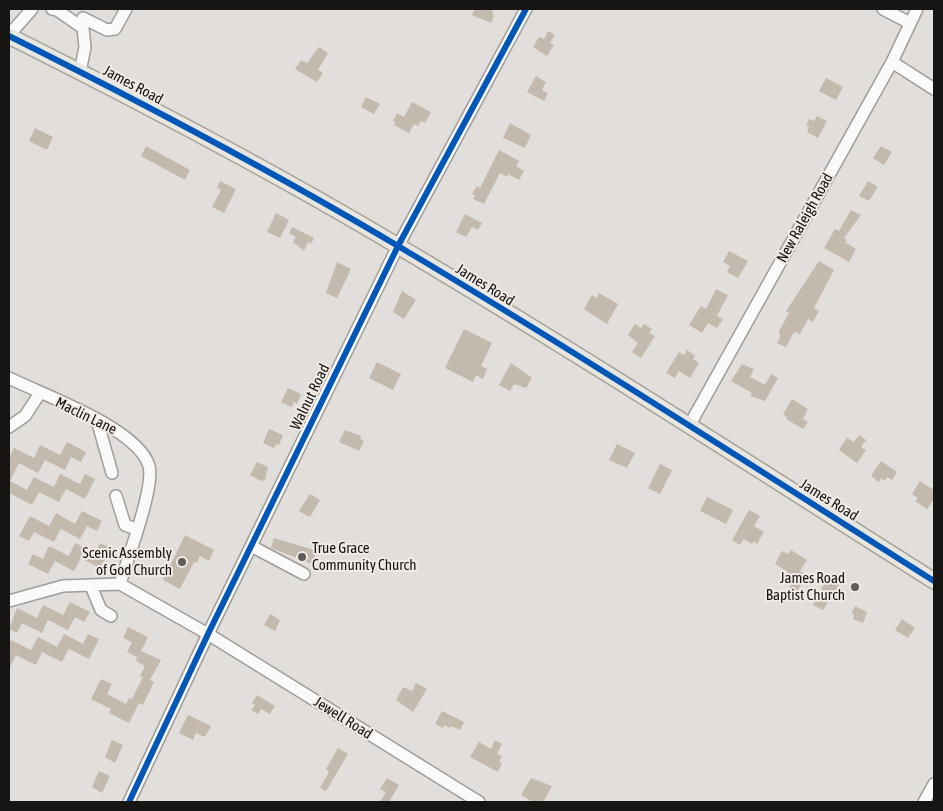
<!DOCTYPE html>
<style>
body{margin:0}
#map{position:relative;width:943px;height:811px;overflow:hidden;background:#e1dedb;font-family:"Asap Condensed",sans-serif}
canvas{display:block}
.frame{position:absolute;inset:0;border:10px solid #171513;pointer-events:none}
</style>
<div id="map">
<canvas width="943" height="811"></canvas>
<div class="frame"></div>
</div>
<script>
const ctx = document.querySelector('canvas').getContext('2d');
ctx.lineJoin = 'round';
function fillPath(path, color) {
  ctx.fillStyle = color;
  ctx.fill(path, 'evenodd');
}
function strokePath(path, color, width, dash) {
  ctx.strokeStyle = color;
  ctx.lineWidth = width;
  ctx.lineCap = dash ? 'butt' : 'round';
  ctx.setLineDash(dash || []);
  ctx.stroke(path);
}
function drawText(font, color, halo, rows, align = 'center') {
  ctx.font = font + ' "Asap Condensed",sans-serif';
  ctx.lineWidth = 4;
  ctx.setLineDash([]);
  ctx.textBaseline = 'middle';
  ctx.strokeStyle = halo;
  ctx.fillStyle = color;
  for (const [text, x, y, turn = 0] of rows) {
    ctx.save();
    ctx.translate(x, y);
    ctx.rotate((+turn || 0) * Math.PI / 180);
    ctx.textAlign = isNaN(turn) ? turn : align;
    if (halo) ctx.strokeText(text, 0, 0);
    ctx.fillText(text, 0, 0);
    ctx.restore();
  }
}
fillPath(new Path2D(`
 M475 9H488L493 11 492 14 494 15 491 23 472 15Z
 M548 31 555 35 550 43 554 45 547 56 533 47 539 37 544 39Z
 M319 47 328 53 318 70 323 73 317 82 295 69 301 60 307 63Z
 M536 76 546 82 542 90 548 93 544 101 527 92Z
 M826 78 843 87 836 100 819 91Z
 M366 97 380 104 374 114 361 107Z
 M412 102 431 112 425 123 421 121 418 126 414 124 409 133 394 125 395 122 393 121 397 113 404 117Z
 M817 116 827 121 818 138 807 132 809 127 806 126 809 119 814 121Z
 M510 123 531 135 525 148 503 138Z
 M35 128 53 137 47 150 29 141Z
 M146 146 190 170 185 180 141 156Z
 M881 146 892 152 884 165 873 158Z
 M499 150 519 161 516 166 524 171 519 180 508 174 507 177 500 173 484 204 473 199 475 196 472 194 477 186 480 188Z
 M220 181 236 189 224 213 212 207 221 190 217 188Z
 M868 181 878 187 869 201 859 196Z
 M851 210 861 215 844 238 847 240 845 242 856 249 849 262 824 248 835 229 839 231Z
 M276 213 289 220 280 238 267 232Z
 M465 214 482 223 478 230 472 227 466 237 456 232Z
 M292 227 314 238 311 244 308 242 304 251 293 242 296 237 289 233Z
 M729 251 748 261 738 278 727 272 730 266 723 262Z
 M819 261 834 270 814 308 819 311 813 322 808 319 800 334 795 332 793 334 786 347 777 343 780 337 779 331 789 313 786 311Z
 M337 262 351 269 337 298 326 293Z
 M716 289 728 295 717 316 723 319 717 328 708 323 702 333 689 325 701 306 706 309Z
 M402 291 416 300 404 319 393 312Z
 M599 293 618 304 607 324 584 309 592 295 597 298Z
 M635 324 641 328 644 324 652 329 649 333 655 336 641 358 632 352 638 343 628 335Z
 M464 329 492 343 481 366 487 369 483 379 476 375 473 382 445 368Z
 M687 350 695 356 693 359 699 363 690 378 679 371 675 378 666 373 679 352 684 355Z
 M377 362 401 374 393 390 369 378Z
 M511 363 532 378 526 388 514 384 510 391 499 385Z
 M742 364 754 369 750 377 765 385 771 374 778 378 765 401 750 396 752 393 731 381Z
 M288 388 301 394 297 404 294 402 292 407 281 402Z
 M792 399 808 409 803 419 808 422 803 429 786 419 787 417 783 414Z
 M269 429 283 435 279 445 276 444 274 448 263 443Z
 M345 430 361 436 360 439 364 441 359 451 339 442Z
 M859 435 866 440 861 447 866 450 857 463 839 450 847 438 854 442Z
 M67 442 86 452 81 462 71 457 65 470 45 460 38 473 19 463 10 481 27 490 34 477 54 487 60 474 80 484 85 474 95 479 85 499 66 489 59 502 39 492 32 505 9 493V458L14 448 34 458 40 445 60 455Z
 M617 444 635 453 627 468 609 460Z
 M881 461 897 472 892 480 887 477 885 481 881 478 879 482 871 476Z
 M257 462 268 467 265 480 261 481 250 475Z
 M660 464 672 470 660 494 648 488Z
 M920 481 934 490V499L927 509 915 501 918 498 912 494Z
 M310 494 320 500 310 517 299 511Z
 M707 497 733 510 726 524 700 511Z
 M749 510 760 516 754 526 764 532 757 544 754 541 752 544 744 539 740 545 732 540Z
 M82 511 102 521 97 531 87 526 80 539 61 529 54 542 34 532 29 541 19 536 30 516 49 526 56 513 75 524Z
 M185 535 214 550 209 561 200 556 197 563 194 562 180 589 163 580Z
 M274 538 317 551 312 564 271 548Z
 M75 543 96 553 100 543 111 548 100 568 81 558 74 571 55 561 48 574 28 564 33 554 43 559 49 546 69 556Z
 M791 550 807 560 800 571 807 575 793 598 786 594 794 579 787 574 788 572 775 564 782 551 788 554Z
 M829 574 841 581 823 610 813 605Z
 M70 602 90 612 84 622 75 617 68 630 48 620 42 633 22 623 17 633 9 629 17 608 37 618 43 605 63 615Z
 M855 606 867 612 863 623 853 619 854 616 852 613Z
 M270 614 280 620 275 631 264 625Z
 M902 619 915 628 908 638 895 630Z
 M128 627 148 637 141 651 161 660 150 680 154 682 143 705 139 703 129 723 109 713 111 709 91 699 101 679 112 684 107 694 126 704 129 698 132 699 143 677 140 676 145 666 136 661 137 657 127 652 132 642 123 638Z
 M64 634 83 644 88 634 99 639 89 659 69 649 62 662 42 652 36 665 16 655 9 669V645L11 640 31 650 38 637 57 647Z
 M416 683 427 689 413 712 396 700 403 687 412 691Z
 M257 695 275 706 270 714 261 709 258 714 251 710 255 705 252 703Z
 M442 711 464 722 460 730 451 726 450 728 444 725 443 728 435 724Z
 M188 715 211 726 205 737 196 733 193 740 179 733Z
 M112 740 123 745 115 763 105 757Z
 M495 740 502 744 497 754 502 756 499 762 502 763 498 772 470 757 479 742 491 749Z
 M338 748 348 754 326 791 320 788 329 772 326 769Z
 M99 771 110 776 102 793 92 787Z
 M387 778 399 785 389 802H380L386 792 380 789Z
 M531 778 552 786 543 802H533L521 795Z`), '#c4b9ad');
const minor = new Path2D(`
 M52 9 57 10 83 28 85 47 80 72
 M883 9 910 23
 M83 18 107 30 115 29 126 9
 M9 35 32 9
 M892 62 934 89
 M9 378C43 395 138 428 149 466 155 487 127 560 120 584
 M97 420 112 473
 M689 426 892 62 917 9
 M9 427 25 416 40 393
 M116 496 125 525 136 529
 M251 546 304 574
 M91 586 101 610 111 616
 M9 601 63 586 120 584 208 634 479 802
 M129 802 208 634 398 246 526 9
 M924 802 934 784`);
const major = new Path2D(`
 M9 36C141 102 272 171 398 246 580 354 757 469 934 581`);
strokePath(minor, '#9f9d9a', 14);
strokePath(major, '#a3a295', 18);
strokePath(minor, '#fafafa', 11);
strokePath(major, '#e8e6df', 15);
strokePath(new Path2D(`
 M9 36C141 102 272 171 398 246 580 354 757 469 934 581
 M129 802 208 634 398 246 526 9`), '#0057b8', 6);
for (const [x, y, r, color] of [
 [302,557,5,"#5e5b59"],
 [182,562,5,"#5e5b59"],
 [855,587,5,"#5e5b59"]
]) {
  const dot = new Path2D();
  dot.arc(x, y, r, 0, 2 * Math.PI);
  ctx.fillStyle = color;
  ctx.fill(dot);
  strokePath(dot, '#f1eae5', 2);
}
drawText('15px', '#171513', '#f1eae5', [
 ["James Road",133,85,28],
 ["New Raleigh Road",805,218,-61],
 ["James Road",485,285,32],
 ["Walnut Road",310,397,-64],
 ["Maclin Lane",86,416,26],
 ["James Road",829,500,32],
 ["Jewell Road",343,718,32]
]);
drawText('15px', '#171513', '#f1eae5', [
 ["True Grace",312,548,"left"],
 ["Community Church",312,565,"left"],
 ["Scenic Assembly",172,553],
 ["of God Church",172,570],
 ["James Road",845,578],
 ["Baptist Church",845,595]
], 'right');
</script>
